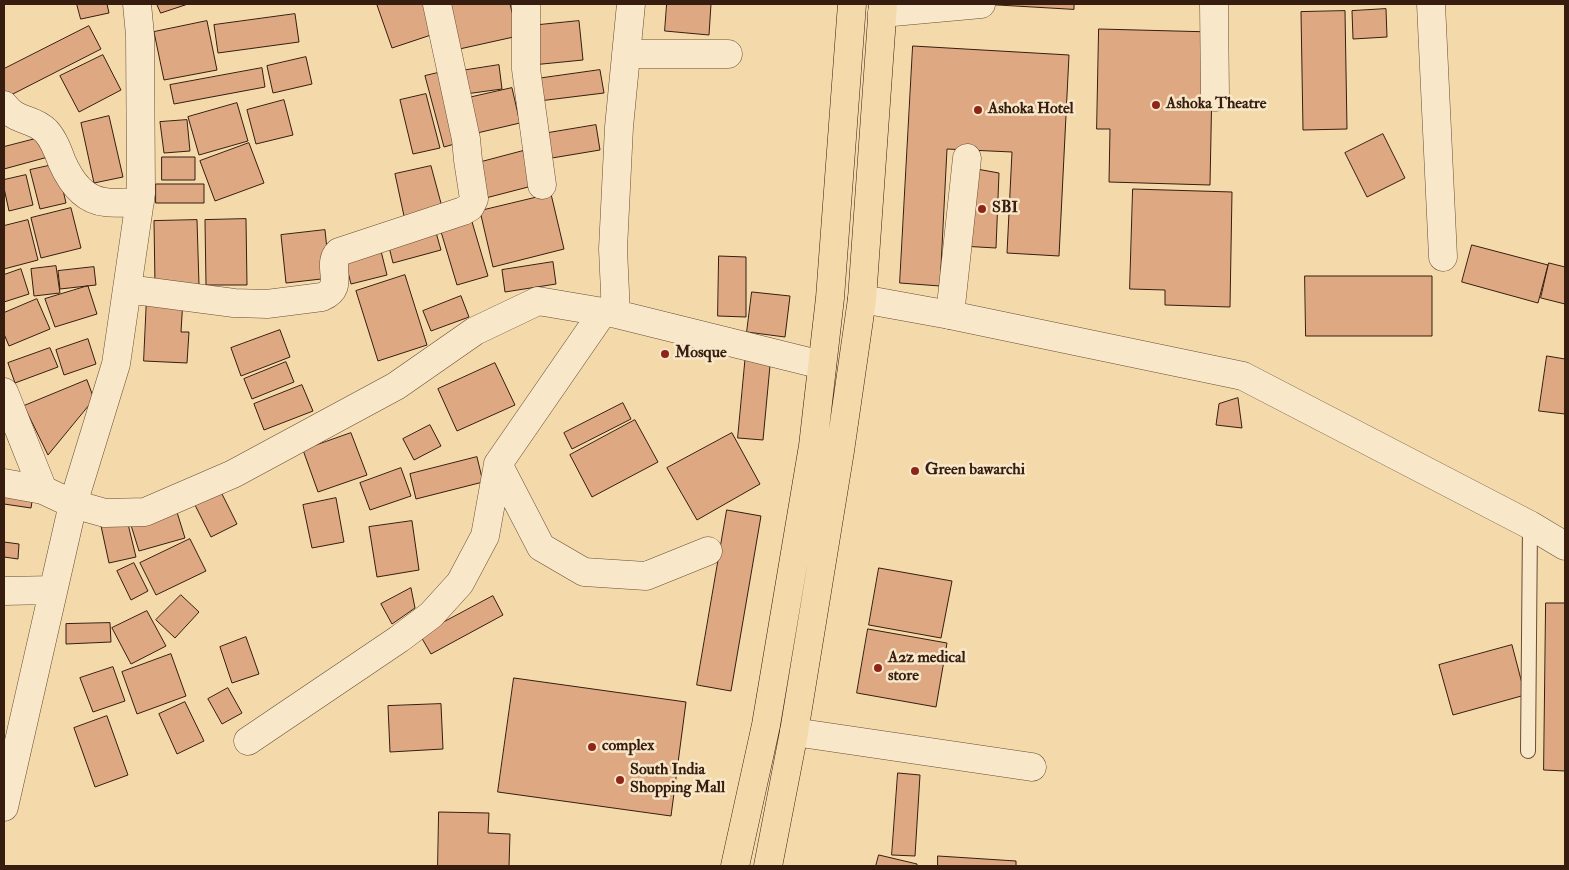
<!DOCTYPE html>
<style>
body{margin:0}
#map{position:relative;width:1569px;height:870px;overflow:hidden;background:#f4daaa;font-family:"IM FELL Double Pica",serif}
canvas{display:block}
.frame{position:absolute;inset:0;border:5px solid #361d10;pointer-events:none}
</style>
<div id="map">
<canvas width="1569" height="870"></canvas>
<div class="frame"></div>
</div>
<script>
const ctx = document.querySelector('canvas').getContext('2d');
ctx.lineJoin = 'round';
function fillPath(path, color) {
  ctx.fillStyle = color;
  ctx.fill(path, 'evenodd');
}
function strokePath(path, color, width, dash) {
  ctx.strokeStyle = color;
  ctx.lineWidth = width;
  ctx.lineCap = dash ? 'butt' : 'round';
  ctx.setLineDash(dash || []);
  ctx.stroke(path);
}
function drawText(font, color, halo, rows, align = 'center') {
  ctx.font = font + ' "IM FELL Double Pica",serif';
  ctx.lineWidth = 5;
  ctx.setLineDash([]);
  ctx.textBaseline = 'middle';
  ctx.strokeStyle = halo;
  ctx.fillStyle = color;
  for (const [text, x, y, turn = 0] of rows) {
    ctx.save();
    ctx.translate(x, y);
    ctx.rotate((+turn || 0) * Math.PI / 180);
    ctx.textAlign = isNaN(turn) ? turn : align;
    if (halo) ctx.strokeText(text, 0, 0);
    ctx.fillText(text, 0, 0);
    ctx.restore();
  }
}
const building = new Path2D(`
 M77 4H107L109 13 81 19Z
 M157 4H188L161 13Z
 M381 4H427L437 33 392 48 377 5Z
 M445 4H510L518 36 455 50Z
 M667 4H711L709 35 665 31Z
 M981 4H1074V9Z
 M1386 9 1387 37 1353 39 1352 11Z
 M1345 11 1347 129 1303 130 1301 12Z
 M295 14 299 42 218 53 214 25Z
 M207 21 217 70 164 80 154 32Z
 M579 21 583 60 532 65 529 26Z
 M89 26 101 49 7 97 4 90V69Z
 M1099 29 1213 32 1210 185 1109 182 1110 129H1097Z
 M913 46 1069 55 1059 256 1007 253 1012 152 947 149 940 286 900 283Z
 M103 55 121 90 79 112 60 76Z
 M306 57 312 84 273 93 267 66Z
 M499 65 502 89 458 95 454 72Z
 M262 68 265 87 174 104 170 85Z
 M600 70 604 93 539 101 536 79Z
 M446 71 465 141 444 147 425 76Z
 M512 88 520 123 477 133 468 98Z
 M426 94 440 148 413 154 400 100Z
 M284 100 293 135 256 144 247 110Z
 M237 103 248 141 199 155 188 117Z
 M109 116 123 177 94 183 81 123Z
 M187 120 190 151 164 153 160 122Z
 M596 125 600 150 552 158 548 133Z
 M1383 134 1405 178 1367 197 1345 153Z
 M43 137 48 157 4 169V147Z
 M249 143 264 183 215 201 200 161Z
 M523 151 532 186 478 200 470 165Z
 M162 157H195V180H162Z
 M57 164 66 203 40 209 30 170Z
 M431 166 442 207 404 216 395 174Z
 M971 168 999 173 996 248 961 246Z
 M26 175 33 205 9 211 4 188V180Z
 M156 184H204V203H156Z
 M1133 189 1232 192 1230 307 1165 305V290L1130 289Z
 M551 194 564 249 493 267 480 211Z
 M71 208 81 248 41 258 31 218Z
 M470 215 488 276 457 285 439 225Z
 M246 219 247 285H206L205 220Z
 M28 220 38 260 4 269V226Z
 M197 220 199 285H155L154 221Z
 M433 222 441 250 393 263 386 235Z
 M325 230 330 278 286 283 281 235Z
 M379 243 387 275 351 284 343 252Z
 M1472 245 1548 265 1538 303 1462 282Z
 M719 256 746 257V317L718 316Z
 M553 262 556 284 505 292 502 270Z
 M1549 263 1565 267V304L1541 298Z
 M56 266 60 293 34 296 31 269Z
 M94 267 96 285 60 289 58 271Z
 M21 269 29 294 4 302V275Z
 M405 275 427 345 378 361 356 291Z
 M1305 276H1432V336H1306Z
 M88 286 97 314 55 327 45 299Z
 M752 292 790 296 785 337 747 332Z
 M147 296 183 299 181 332H189L187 363 144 361Z
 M461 296 469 317 431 331 423 311Z
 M37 299 50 329 9 346 4 334V313Z
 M280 330 290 357 241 376 231 348Z
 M88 339 96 364 64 375 56 350Z
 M50 348 58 367 15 383 8 363Z
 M746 353 771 355 763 440 738 438Z
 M1547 356 1565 359V414L1539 411Z
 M286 362 294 382 252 399 244 379Z
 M495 363 515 405 457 431 438 389Z
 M87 380 94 399 48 455 24 406Z
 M302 385 313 411 264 430 254 404Z
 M1238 398 1242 428 1216 425 1219 404Z
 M623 403 631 419 572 449 564 433Z
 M635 420 658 462 592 497 570 455Z
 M430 425 441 446 414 460 403 439Z
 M351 433 367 475 318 492 303 450Z
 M732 433 760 484 697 520 667 468Z
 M477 457 483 482 416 499 410 474Z
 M401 468 411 496 370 510 360 483Z
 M217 484 237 524 211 537 191 497Z
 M4 485 34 489 31 508 4 504Z
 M336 498 344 542 312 548 303 505Z
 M176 509 185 538 139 551 130 522Z
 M727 510 761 516 731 691 697 685Z
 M127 520 136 557 109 563 101 526Z
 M412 521 419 570 377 577 369 527Z
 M190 539 206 571 156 595 140 563Z
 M4 542 19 544 18 559 4 557Z
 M134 563 148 591 131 600 117 571Z
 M879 568 952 581 941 638 869 625Z
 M411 588 415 608 392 624 381 604Z
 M181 595 199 612 175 638 156 620Z
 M493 596 503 615 431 654 420 635Z
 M1546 603H1565V771L1544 770Z
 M147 611 166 646 131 664 112 628Z
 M110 623 111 642 66 644V624Z
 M868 629 947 643 936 707 857 693Z
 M246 637 259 674 232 683 220 647Z
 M1512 645 1525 695 1453 715 1439 665Z
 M171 654 186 696 137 714 122 672Z
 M113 667 125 701 93 712 80 678Z
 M514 678 686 702 671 816 498 792Z
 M228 688 242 713 222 724 208 699Z
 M185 702 204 741 177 754 159 714Z
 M441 704 443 749 390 752 388 706Z
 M107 716 128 775 95 787 74 728Z
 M898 773 920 775 915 856 892 855Z
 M439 812 489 813 488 833 510 834 509 866H438Z
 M879 855 917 864V866H876Z
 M938 856 1016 861V866H938Z`);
fillPath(building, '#dea883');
strokePath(building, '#361d10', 1);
const service = new Path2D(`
 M1528 751 1530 525`);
const minor = new Path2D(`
 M526 4V69L542 185
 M1214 4 1215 97
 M1431 4 1443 257
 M882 13 981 4
 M626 54H728
 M4 105C17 123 32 117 46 131 54 140 58 151 62 162 70 180 83 200 105 202 116 204 129 202 140 201
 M127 289 234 303 267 304 322 297C347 287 325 265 339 252L463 211 470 207 474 199 468 160 466 139 437 4
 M603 312 616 314 613 249 619 127 631 4
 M616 314 822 365
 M950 315 967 158
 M4 392 43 490
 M4 483 43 490 73 504 105 513 145 512 233 474 396 386 475 331 538 301 603 312 498 464 541 547 584 572 646 576 708 551
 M4 591 53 590
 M794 732 1032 767
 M248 741 399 639 431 615 460 583 485 536 498 464
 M4 807 73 504 116 364 141 193 140 35 137 4`);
const tertiary = new Path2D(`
 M862 299 950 315 1243 376 1530 525 1565 546`);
const trunk = new Path2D(`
 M735 866 766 725 813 446 830 298 852 4
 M768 866 794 732 840 451 862 299 883 4`);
strokePath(service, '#664c36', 16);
strokePath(minor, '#664c36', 29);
strokePath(tertiary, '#664c36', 29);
strokePath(trunk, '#361d10', 29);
strokePath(service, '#f8e7c8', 14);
strokePath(minor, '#f8e7c8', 28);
strokePath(tertiary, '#f8e7c8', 28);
strokePath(trunk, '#f4daaa', 28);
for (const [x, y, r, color] of [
 [1156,105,5,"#8f2418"],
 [978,110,5,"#8f2418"],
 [982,209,5,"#8f2418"],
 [665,354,5,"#8f2418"],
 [915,471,5,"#8f2418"],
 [878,668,5,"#8f2418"],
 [592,747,5,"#8f2418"],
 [620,780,5,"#8f2418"]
]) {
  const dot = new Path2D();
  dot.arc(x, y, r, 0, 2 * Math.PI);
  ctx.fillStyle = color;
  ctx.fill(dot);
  strokePath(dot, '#f8e7c8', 2);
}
drawText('bold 16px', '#361d10', '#f8e7c8', [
 ["Ashoka Theatre",1166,105],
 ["Ashoka Hotel",988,110],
 ["SBI",992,209],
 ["Mosque",675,354],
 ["Green bawarchi",925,471],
 ["A2z medical",888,659],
 ["store",888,677],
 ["complex",602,747],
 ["South India",630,771],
 ["Shopping Mall",630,789]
], 'left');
</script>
